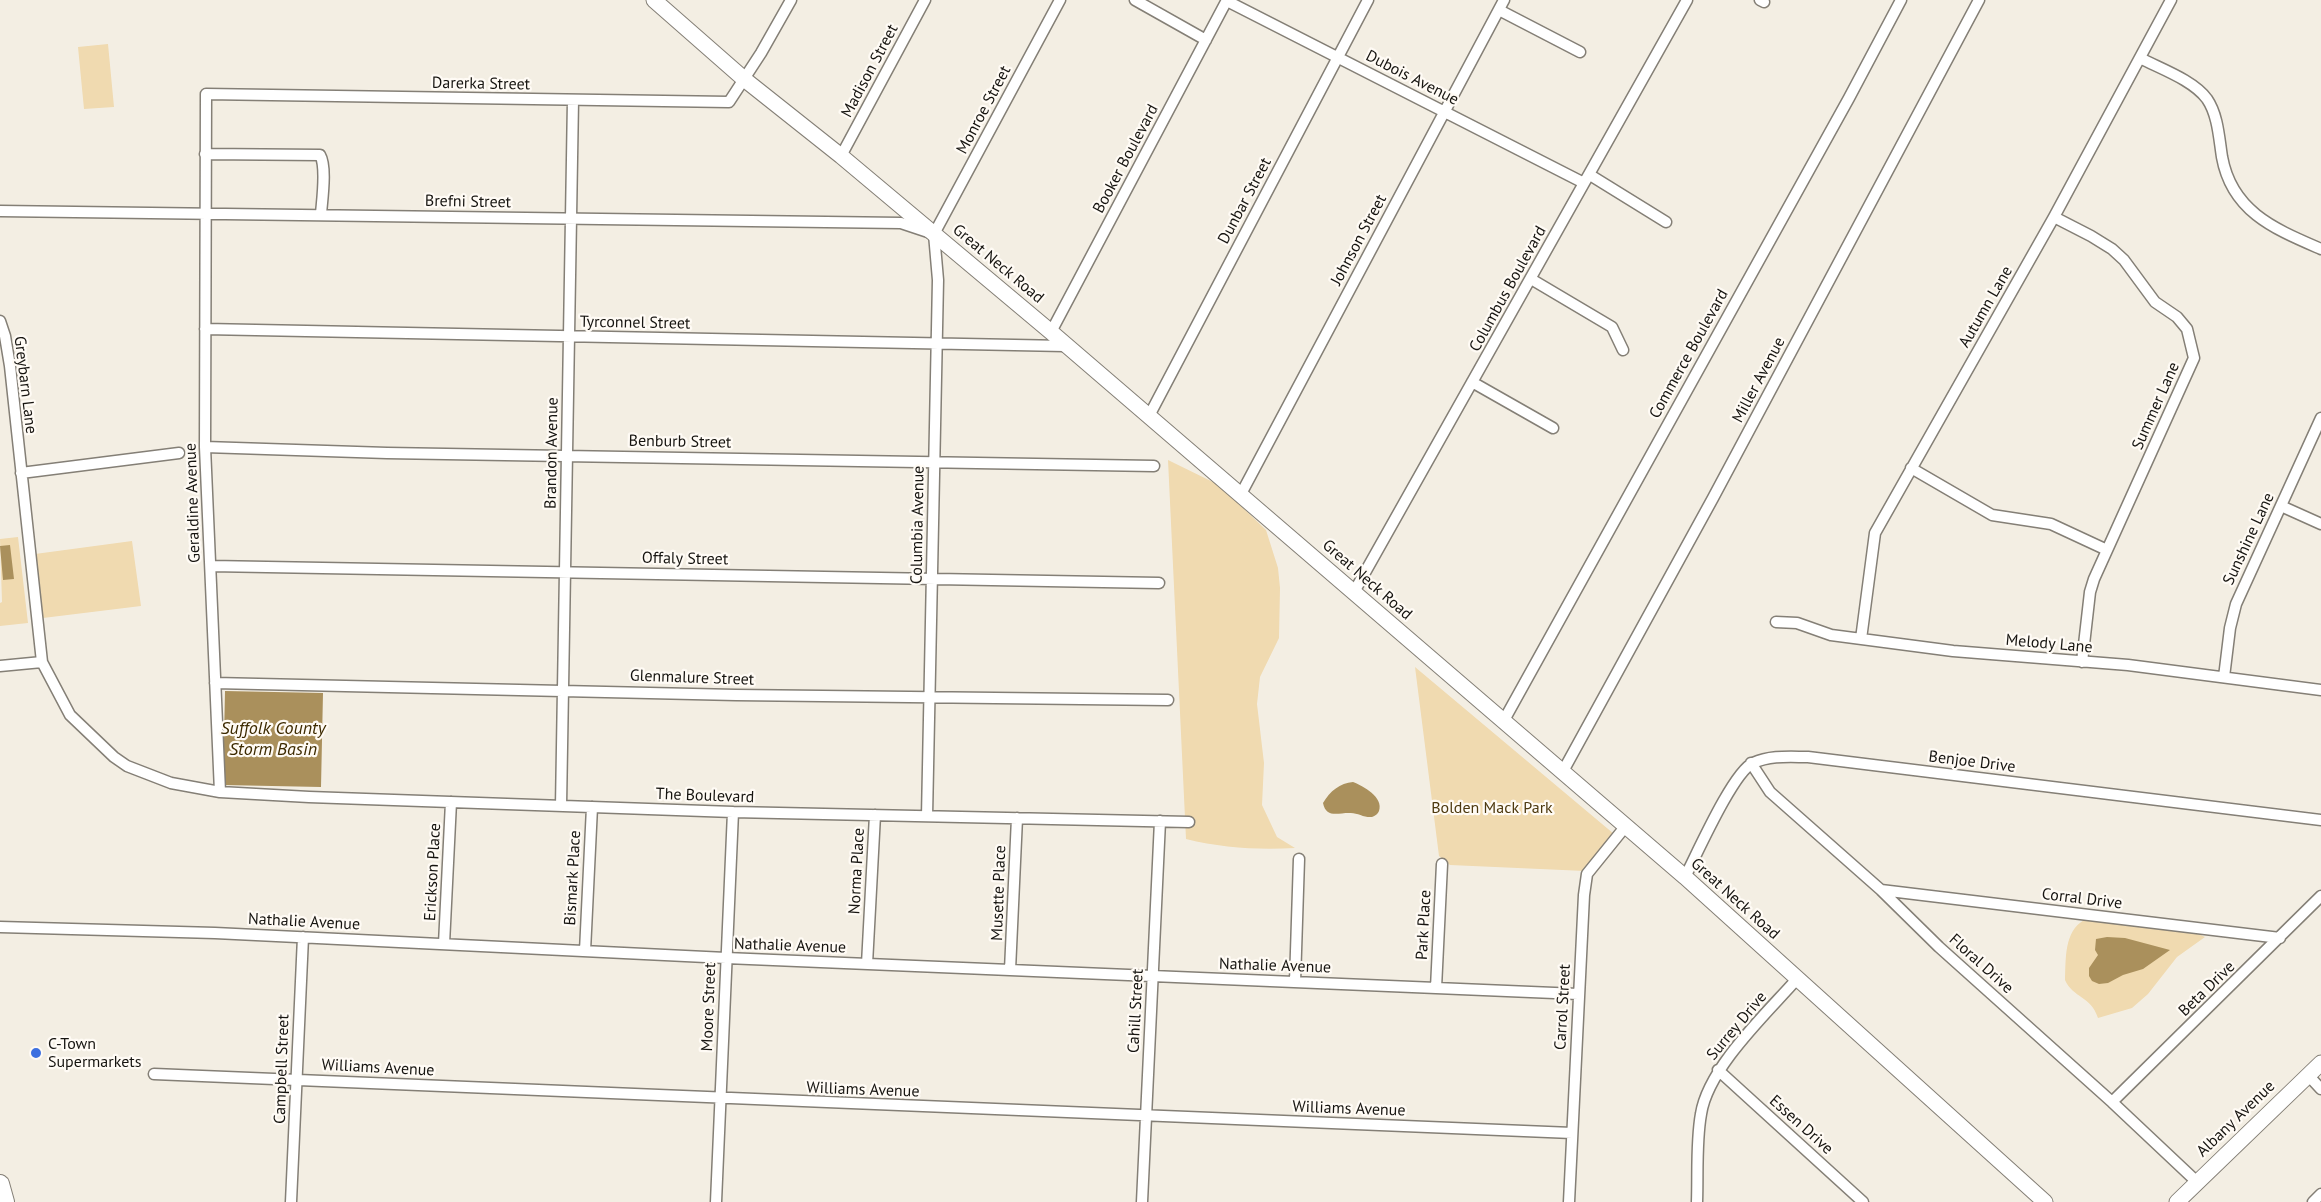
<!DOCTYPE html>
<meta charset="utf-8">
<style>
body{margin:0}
canvas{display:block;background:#f3eee3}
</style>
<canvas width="2321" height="1202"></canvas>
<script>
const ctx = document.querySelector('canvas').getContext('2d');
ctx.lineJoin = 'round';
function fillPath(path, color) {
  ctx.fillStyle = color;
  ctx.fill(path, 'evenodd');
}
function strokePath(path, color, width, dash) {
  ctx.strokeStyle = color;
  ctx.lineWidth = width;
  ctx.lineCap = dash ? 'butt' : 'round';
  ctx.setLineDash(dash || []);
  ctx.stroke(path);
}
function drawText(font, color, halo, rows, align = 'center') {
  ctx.font = font + ' "PT Sans",sans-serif';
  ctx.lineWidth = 4.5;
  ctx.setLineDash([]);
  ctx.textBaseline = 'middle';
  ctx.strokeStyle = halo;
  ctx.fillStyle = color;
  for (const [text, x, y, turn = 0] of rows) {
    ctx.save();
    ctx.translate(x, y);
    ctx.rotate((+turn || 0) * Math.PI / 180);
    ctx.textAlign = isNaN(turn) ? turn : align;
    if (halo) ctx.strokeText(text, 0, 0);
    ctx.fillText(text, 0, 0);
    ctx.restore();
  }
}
fillPath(new Path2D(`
 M108 44 114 107 84 109 78 47Z
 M1168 460 1219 485 1266 530 1278 568 1280 588 1279 638 1260 677 1257 704 1264 763 1262 805 1277 837 1295 848C1258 850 1222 848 1186 839Z
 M18 537 28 623 0 626V603L2 602 0 539Z
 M132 541 141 606 43 618 35 554Z
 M1415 667 1614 834 1585 871 1450 865 1439 856Z
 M2084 920 2192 931 2205 937 2177 957 2148 994 2132 1008 2098 1018C2091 996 2073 998 2065 980 2066 958 2064 932 2084 920Z`), '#f0dab0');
fillPath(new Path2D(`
 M10 545 14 579 3 580 0 546Z
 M225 691 323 693 321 787 223 785Z
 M1353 782C1363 786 1384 797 1379 811 1378 814 1375 816 1372 817 1364 818 1357 812 1349 813 1337 813 1326 818 1323 803 1330 791 1340 783 1353 782Z
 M2107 937 2125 938 2170 950 2143 969 2123 975 2108 983 2099 984 2092 981 2089 976V968L2098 955 2095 950 2096 939Z`), '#aa905c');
const street = new Path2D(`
 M1135 0 1206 40
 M1760 0 1764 2
 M1227 1 1584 183
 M1499 10 1580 52
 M2140 58C2161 69 2193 80 2207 99 2218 115 2219 138 2222 157 2232 212 2275 229 2321 249
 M205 154 320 155C327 167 322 200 321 214
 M841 156 925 0
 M1590 175 1666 222
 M0 211 901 223 928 232
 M2054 217 2091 236 2112 249 2124 260 2155 302 2177 317 2187 329 2194 358 2094 579 2090 592 2082 662
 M934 234 1060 0
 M1531 279 1612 327 1623 350
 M0 321 5 336 10 366 42 662 70 715 114 757 127 766 171 783 220 792 309 797 733 812 1189 822
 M205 329 1065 346
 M1051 332 1227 0
 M1472 382 1553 428
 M1149 416 1368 0
 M205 447 387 453 1154 466
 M1911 468 1992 515 2051 524 2107 550
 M21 473 179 453
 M1241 494 1504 0
 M2281 506 2321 524
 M211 566 1159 583
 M1354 592 1687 0
 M1776 622 1797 623 1831 635 1953 651 2128 665 2321 690
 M1861 639 1875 533 2054 217 2171 0
 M0 666 42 662
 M2224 677 2230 628 2236 604 2321 418
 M215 683 736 695 1168 700
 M1503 722 1849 98 1901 0
 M1751 763 1770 792 1881 890 1939 947 2112 1102 2197 1182
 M1562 773 1713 498 1979 0
 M220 792 205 447 206 94 729 102 761 53 791 0
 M561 806 573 100
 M927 816 938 280 934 234
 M1685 877C1697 854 1733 772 1753 763 1771 755 1790 757 1808 757L2321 820
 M1881 890 2280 938
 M0 927 215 933 726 958 1578 994
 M444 944 451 802
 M585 951 592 807
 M867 964 875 815
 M1010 970 1017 818
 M1295 982 1299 859
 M1436 988 1442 864
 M1718 1070 1863 1202
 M154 1074 1572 1133
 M2308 1075 2321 1089
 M2112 1102 2321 896
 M291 1202 303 937
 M716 1202 733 812
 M1142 1202 1160 821
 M1569 1202 1584 895 1587 874 1625 827
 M1697 1202C1698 1174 1696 1141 1701 1114 1708 1068 1766 1014 1796 980
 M2313 1202 2321 1194`);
const secondary = new Path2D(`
 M654 0 744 79 841 156 1051 332 1685 877 2045 1202
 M2177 1202 2321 1063`);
const primary = new Path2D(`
 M0 1184 5 1202`);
strokePath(street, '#847f76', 13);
strokePath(secondary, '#847f76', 17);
strokePath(primary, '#847f76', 20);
strokePath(street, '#fff', 10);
strokePath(secondary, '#fff', 15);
strokePath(primary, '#fff', 18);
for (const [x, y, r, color] of [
 [36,1053,6,"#3d70e0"]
]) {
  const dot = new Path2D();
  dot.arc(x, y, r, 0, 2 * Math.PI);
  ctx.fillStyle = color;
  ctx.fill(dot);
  strokePath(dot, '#fffbf5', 2);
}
drawText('16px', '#161410', '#fffbf5', [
 ["Madison Street",870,71,-62],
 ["Dubois Avenue",1412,78,27],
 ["Darerka Street",481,84,1],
 ["Monroe Street",984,110,-62],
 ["Booker Boulevard",1126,159,-62],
 ["Dunbar Street",1245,201,-62],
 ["Brefni Street",468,202,1],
 ["Johnson Street",1359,240,-62],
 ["Great Neck Road",998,264,40],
 ["Columbus Boulevard",1508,289,-61],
 ["Autumn Lane",1986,307,-60],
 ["Tyrconnel Street",635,323,1],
 ["Commerce Boulevard",1689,354,-61],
 ["Miller Avenue",1759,380,-62],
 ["Greybarn Lane",25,385,83],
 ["Summer Lane",2156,406,-66],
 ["Benburb Street",680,442,1],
 ["Brandon Avenue",552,453,-89],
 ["Geraldine Avenue",193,503,-92],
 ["Columbia Avenue",918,525,-89],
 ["Sunshine Lane",2249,539,-65],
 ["Offaly Street",685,559,1],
 ["Great Neck Road",1367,580,41],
 ["Melody Lane",2049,644,5],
 ["Glenmalure Street",692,678,2],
 ["Benjoe Drive",1972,762,7],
 ["The Boulevard",705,796,2],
 ["Norma Place",857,871,-87],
 ["Erickson Place",433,872,-87],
 ["Bismark Place",573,878,-87],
 ["Musette Place",999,893,-88],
 ["Great Neck Road",1735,899,42],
 ["Corral Drive",2082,899,7],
 ["Nathalie Avenue",304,922,3],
 ["Park Place",1424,925,-87],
 ["Nathalie Avenue",790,946,2],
 ["Floral Drive",1981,964,42],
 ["Nathalie Avenue",1275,966,2],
 ["Beta Drive",2207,989,-44],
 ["Moore Street",709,1007,-88],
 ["Carrol Street",1563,1007,-87],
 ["Cahill Street",1136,1011,-87],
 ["Surrey Drive",1737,1026,-50],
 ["Williams Avenue",378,1068,3],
 ["Campbell Street",282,1069,-88],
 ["Williams Avenue",863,1090,2],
 ["Williams Avenue",1349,1109,2],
 ["Albany Avenue",2236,1119,-44],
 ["Essen Drive",1801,1125,42]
]);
drawText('16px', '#4d390f', '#fffbf5', [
 ["Bolden Mack Park",1492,808]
]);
drawText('16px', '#161410', '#fffbf5', [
 ["C‑Town",48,1044],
 ["Supermarkets",48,1062]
], 'left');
drawText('italic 18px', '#3d2a00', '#fffbf5', [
 ["Suffolk County",273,729],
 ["Storm Basin",273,750]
]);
</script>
